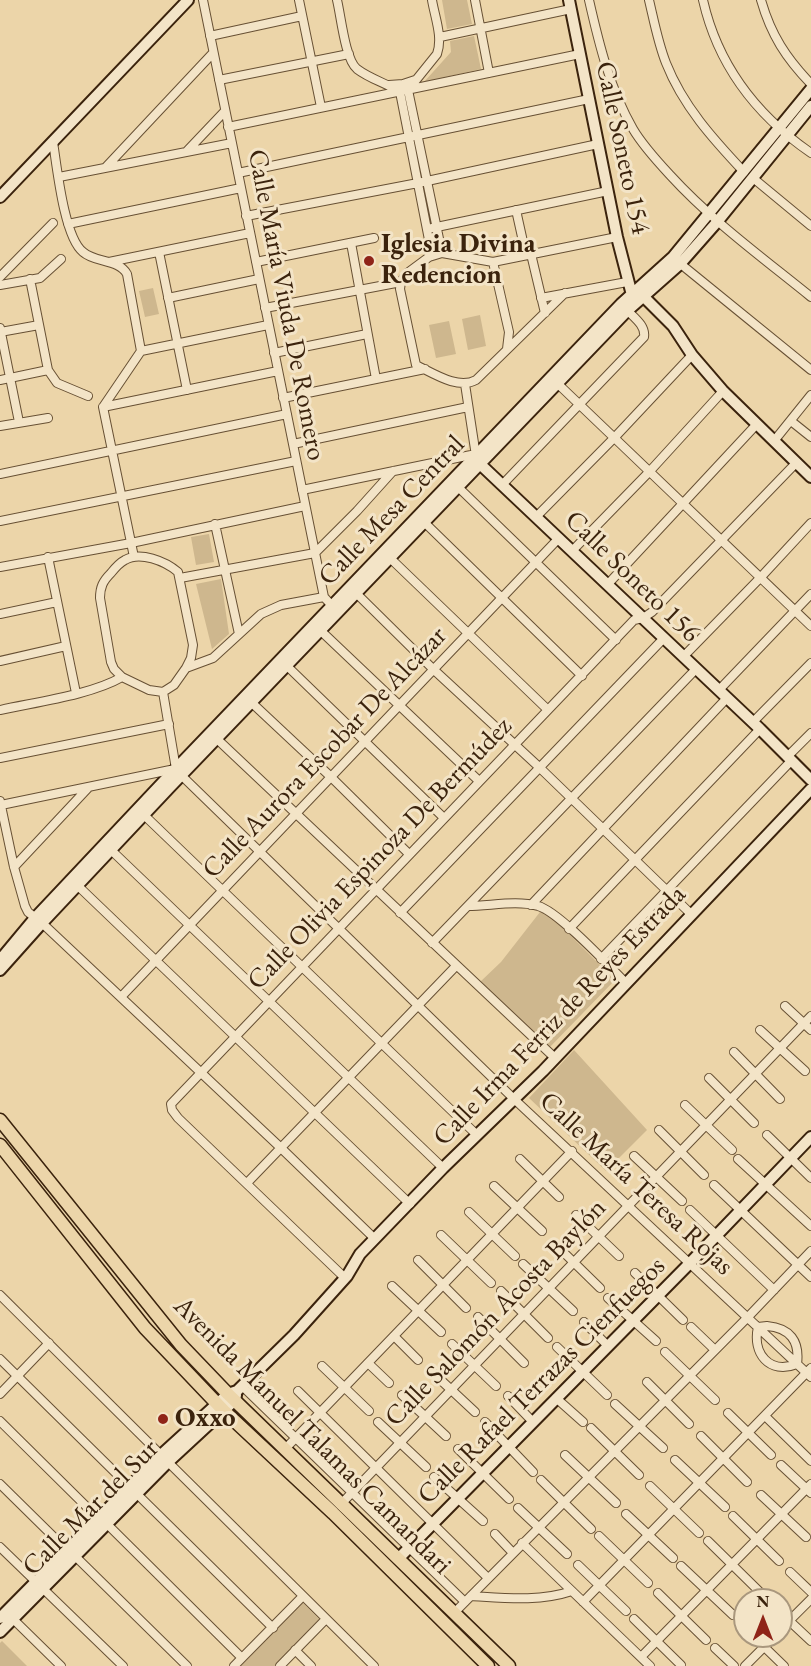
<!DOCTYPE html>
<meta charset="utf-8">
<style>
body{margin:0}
#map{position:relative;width:811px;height:1666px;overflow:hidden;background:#ecd5a9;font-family:"EB Garamond",serif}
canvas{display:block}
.north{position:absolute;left:733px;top:1588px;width:60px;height:60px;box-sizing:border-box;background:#f3e4c7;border:2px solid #a9977d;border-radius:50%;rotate:0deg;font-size:16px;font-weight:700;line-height:24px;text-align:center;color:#3b230d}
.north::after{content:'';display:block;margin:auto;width:21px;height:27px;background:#8f2418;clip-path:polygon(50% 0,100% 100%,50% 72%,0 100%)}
</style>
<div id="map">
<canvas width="811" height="1666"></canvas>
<div class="north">N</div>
</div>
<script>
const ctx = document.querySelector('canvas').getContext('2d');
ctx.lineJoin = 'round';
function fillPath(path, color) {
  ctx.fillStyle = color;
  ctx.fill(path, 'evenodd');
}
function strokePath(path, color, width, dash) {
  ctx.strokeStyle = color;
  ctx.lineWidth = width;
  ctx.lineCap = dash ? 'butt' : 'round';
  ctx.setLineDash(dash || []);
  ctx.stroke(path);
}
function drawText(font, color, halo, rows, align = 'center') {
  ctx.font = font + ' "EB Garamond",serif';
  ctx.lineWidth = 6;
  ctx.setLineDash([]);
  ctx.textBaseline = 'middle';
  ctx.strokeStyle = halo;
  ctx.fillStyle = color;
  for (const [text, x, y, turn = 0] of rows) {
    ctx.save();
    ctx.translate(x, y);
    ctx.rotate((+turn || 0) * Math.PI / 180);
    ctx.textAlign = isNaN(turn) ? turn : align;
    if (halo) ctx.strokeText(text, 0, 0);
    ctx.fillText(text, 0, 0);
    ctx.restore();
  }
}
fillPath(new Path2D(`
 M442 0H467L472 24 447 29Z
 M474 36 481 69 424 82 451 52 450 41Z
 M153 288 159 314 145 317 139 291Z
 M480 315 486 346 468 350 462 319Z
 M449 321 456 354 436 358 429 325Z
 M209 534 214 562 196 565 191 537Z
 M221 579 229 634 212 649 196 584Z
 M540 912 549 914 615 980 549 1048 480 982 501 962Z
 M574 1050 647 1130 606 1171 529 1098Z
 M301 1601 321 1621 277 1666H237Z
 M2 1641 27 1666H0V1643Z`), '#ceb78e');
const street = new Path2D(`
 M203 0 324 597 335 609
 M299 0 321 107
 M337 0C341 16 345 59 357 69 370 79 386 83 400 92L432 255
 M432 0C435 18 443 37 437 54L408 90 442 253
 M475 0 489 73
 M589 0C599 44 610 89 633 129 643 146 657 161 670 175 712 221 763 258 811 297
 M649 0C654 21 658 43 666 63 683 106 713 139 744 172
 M703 0C718 66 756 115 811 153
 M761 0C771 35 786 58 811 84
 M210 36 302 16
 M440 37 571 9
 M219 80 349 54
 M389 85 403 84 415 80
 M228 127 580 54
 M53 142C57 167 64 237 83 252 95 263 119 259 127 274L141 351 103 407 134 557
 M187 151 225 111
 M106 167 213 53
 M238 173 589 99
 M59 177 232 143
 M753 178 811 226
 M516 210 526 255
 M246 216 418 183 598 144
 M68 224 241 188
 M432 228 608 191
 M351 243 376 379
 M159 252 187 390
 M531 254 545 313
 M677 261 811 370
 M109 262 250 233
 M256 262 374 238
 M493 262 509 332 507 349
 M0 277 53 223
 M30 279 48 370 57 383 88 396
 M401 282 400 289 416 365C433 373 458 390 476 380L565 293
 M0 285 40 278 61 259
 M168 298 259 279
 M541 298 627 282
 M265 308 401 282 406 274 429 257 442 253 493 262 617 237
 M0 328 19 422
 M0 332 39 325
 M141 351 268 325
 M274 353 367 334
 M0 380 48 370
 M465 384 476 456
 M558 384 811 626
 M283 398 425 369
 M103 407 278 371
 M791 421 811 437
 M0 426 48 418
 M774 441 811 395
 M293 444 468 407
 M0 474 287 414
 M502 485 644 337C646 325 633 317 625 308
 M458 487 616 640
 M302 490 476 454
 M536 517 615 437 692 355
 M0 521 296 461
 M424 522 582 676
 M215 524 239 634
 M572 551 650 471 723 391
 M48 557 76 693
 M390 558 548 710
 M0 567 131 543 305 506
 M180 578 315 553 357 511 393 471
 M608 584 756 425
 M356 593 433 669 539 767 691 914
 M0 614 57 602
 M321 631 479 781
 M683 657 761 577 811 523
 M0 661 66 646
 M287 666 444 818
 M122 677 114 669 111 662 100 598C100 587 103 581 111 573 115 568 119 563 125 560 140 551 165 561 178 572L193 645 191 658 186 668
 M719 690 811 594
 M163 692 176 769 182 776 514 1099 811 1377
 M163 692 174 685 186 668 213 658 261 614 281 605 324 597
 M252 703 331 777 409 854
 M0 710C36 702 91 695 122 677L149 690 163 692
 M753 722 811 663
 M217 739 555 1058
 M787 757 811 733
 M0 758 169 724
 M0 801 14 867 25 906 28 912 42 923 281 1148 375 1239
 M1 805 175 769
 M144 815 477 1135
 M111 850 443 1168
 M14 867 88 788
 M77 885 410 1204
 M531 905 727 698
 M468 906C490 906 517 900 538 906 558 911 609 966 626 983
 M400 913 664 638
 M569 929 760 729
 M432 943 696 669
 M601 959 791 761
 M121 997 559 538
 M785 1006 811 1030
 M760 1030 805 1071
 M734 1052 780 1099
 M709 1078 754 1123
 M685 1105 732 1150
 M659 1130 704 1175
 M767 1135 811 1178
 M634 1156 682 1201
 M520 1159 559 1197
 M738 1159 811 1226
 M247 1183 456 966
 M714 1185 811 1277
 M494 1186 542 1231
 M690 1210 774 1290
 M469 1212 515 1256
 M576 1215 619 1256
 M441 1235 491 1283
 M554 1243 600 1288
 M418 1260 466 1308
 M523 1264 573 1311
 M635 1273 683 1320
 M345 1278 178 1118 172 1110 171 1104 634 620 643 618 652 612 796 463
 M392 1286 441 1332
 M501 1291 548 1338
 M0 1295 161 1455
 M608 1298 656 1341
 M478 1317 524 1363
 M584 1322 608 1346
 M767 1326C790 1328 800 1341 797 1364 769 1375 752 1353 758 1327Z
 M691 1327 715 1350
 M394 1336 418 1360
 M452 1344 496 1386
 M557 1347 607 1395
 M665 1352 715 1400
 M0 1359 273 1628
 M368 1363 389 1383
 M322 1366 369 1411
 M430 1370 475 1412
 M647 1382 689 1424
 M242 1386 465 1602
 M298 1391 488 1578
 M0 1394 49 1343
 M402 1395 446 1436
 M508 1396 533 1422
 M556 1398 583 1422
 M615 1404 663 1448
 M728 1413 771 1455
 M765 1416 811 1461
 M0 1421 98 1518
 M378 1422 426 1467
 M485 1422 533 1472
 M591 1428 639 1475
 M701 1436 747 1482
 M285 1449 572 1151
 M458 1449 509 1499
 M565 1455 616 1503
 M675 1460 725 1507
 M168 1462 374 1666
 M781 1465 811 1493
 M434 1477 483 1521
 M541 1480 591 1529
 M0 1484 67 1550
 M650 1486 699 1533
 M761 1495 806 1537
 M342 1503 811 1016
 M518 1508 567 1554
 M626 1514 673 1558
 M733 1516 779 1561
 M107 1524 242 1658
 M495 1534 513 1553
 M599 1536 648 1583
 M708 1541 768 1600
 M522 1543 650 1666
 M0 1547 123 1666
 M75 1556 187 1666
 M578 1565 626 1611
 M681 1566 733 1615
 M790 1572 811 1592
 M658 1593 706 1640
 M471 1596C505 1598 539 1602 572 1591
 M583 1602 811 1368
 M454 1613 748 1317 811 1251
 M781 1613 811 1641
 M13 1619 61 1666
 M634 1619 681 1665
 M743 1625 745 1628
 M781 1629 811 1599
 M753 1636 784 1666
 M715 1648 734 1666
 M295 1650 311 1666
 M641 1657 811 1484
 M234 1666 303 1596
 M280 1666 326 1619
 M745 1666 775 1636`);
const secondary = new Path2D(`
 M569 0 617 237 633 299
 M0 197 188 0
 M644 297 673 326 692 355 723 391 811 477
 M478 459 480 464 760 729 811 780
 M0 960 35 918 165 780 621 304 673 257 811 89
 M0 970 42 923 170 787 480 464 627 311 680 264 717 222 811 106
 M399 1558 690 1263 811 1137
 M0 1618 161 1455 228 1394 237 1391 294 1335 347 1276 360 1254 443 1168 543 1071 811 789
 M0 1632 168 1462 235 1400 236 1395`);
const primary = new Path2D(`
 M0 1120 181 1345 228 1394 509 1666
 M0 1145 145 1328 224 1411 333 1513 488 1666`);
strokePath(street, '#675034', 10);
strokePath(secondary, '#3b230d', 14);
strokePath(primary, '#3b230d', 15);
strokePath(street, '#f3e4c7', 8);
strokePath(secondary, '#f3e4c7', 10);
strokePath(primary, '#ecd5a9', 12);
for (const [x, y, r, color] of [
 [369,261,6,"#8f2418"],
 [163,1419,6,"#8f2418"]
]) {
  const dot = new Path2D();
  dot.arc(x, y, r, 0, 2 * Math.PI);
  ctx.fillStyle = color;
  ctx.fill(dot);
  strokePath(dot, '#f3e4c7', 2);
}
drawText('27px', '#3b230d', '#f3e4c7', [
 ["Calle Soneto 154",622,148,78],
 ["Calle María Viuda De Romero",286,305,79],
 ["Calle Mesa Central",392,511,-46],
 ["Calle Soneto 156",632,577,44],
 ["Calle Aurora Escobar De Alcázar",325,753,-46],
 ["Calle Olivia Espinoza De Bermúdez",380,854,-46],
 ["Calle Irma Ferriz de Reyes Estrada",560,1016,-46],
 ["Calle María Teresa Rojas",636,1184,43],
 ["Calle Salomón Acosta Baylón",496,1313,-46],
 ["Calle Rafael Terrazas Cienfuegos",542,1381,-45],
 ["Avenida Manuel Talamas Camandari",312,1436,45],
 ["Calle Mar del Sur",91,1508,-45]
]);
drawText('bold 27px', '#3b230d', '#f3e4c7', [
 ["Iglesia Divina",381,245],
 ["Redencion",381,276],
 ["Oxxo",175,1419]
], 'left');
</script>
